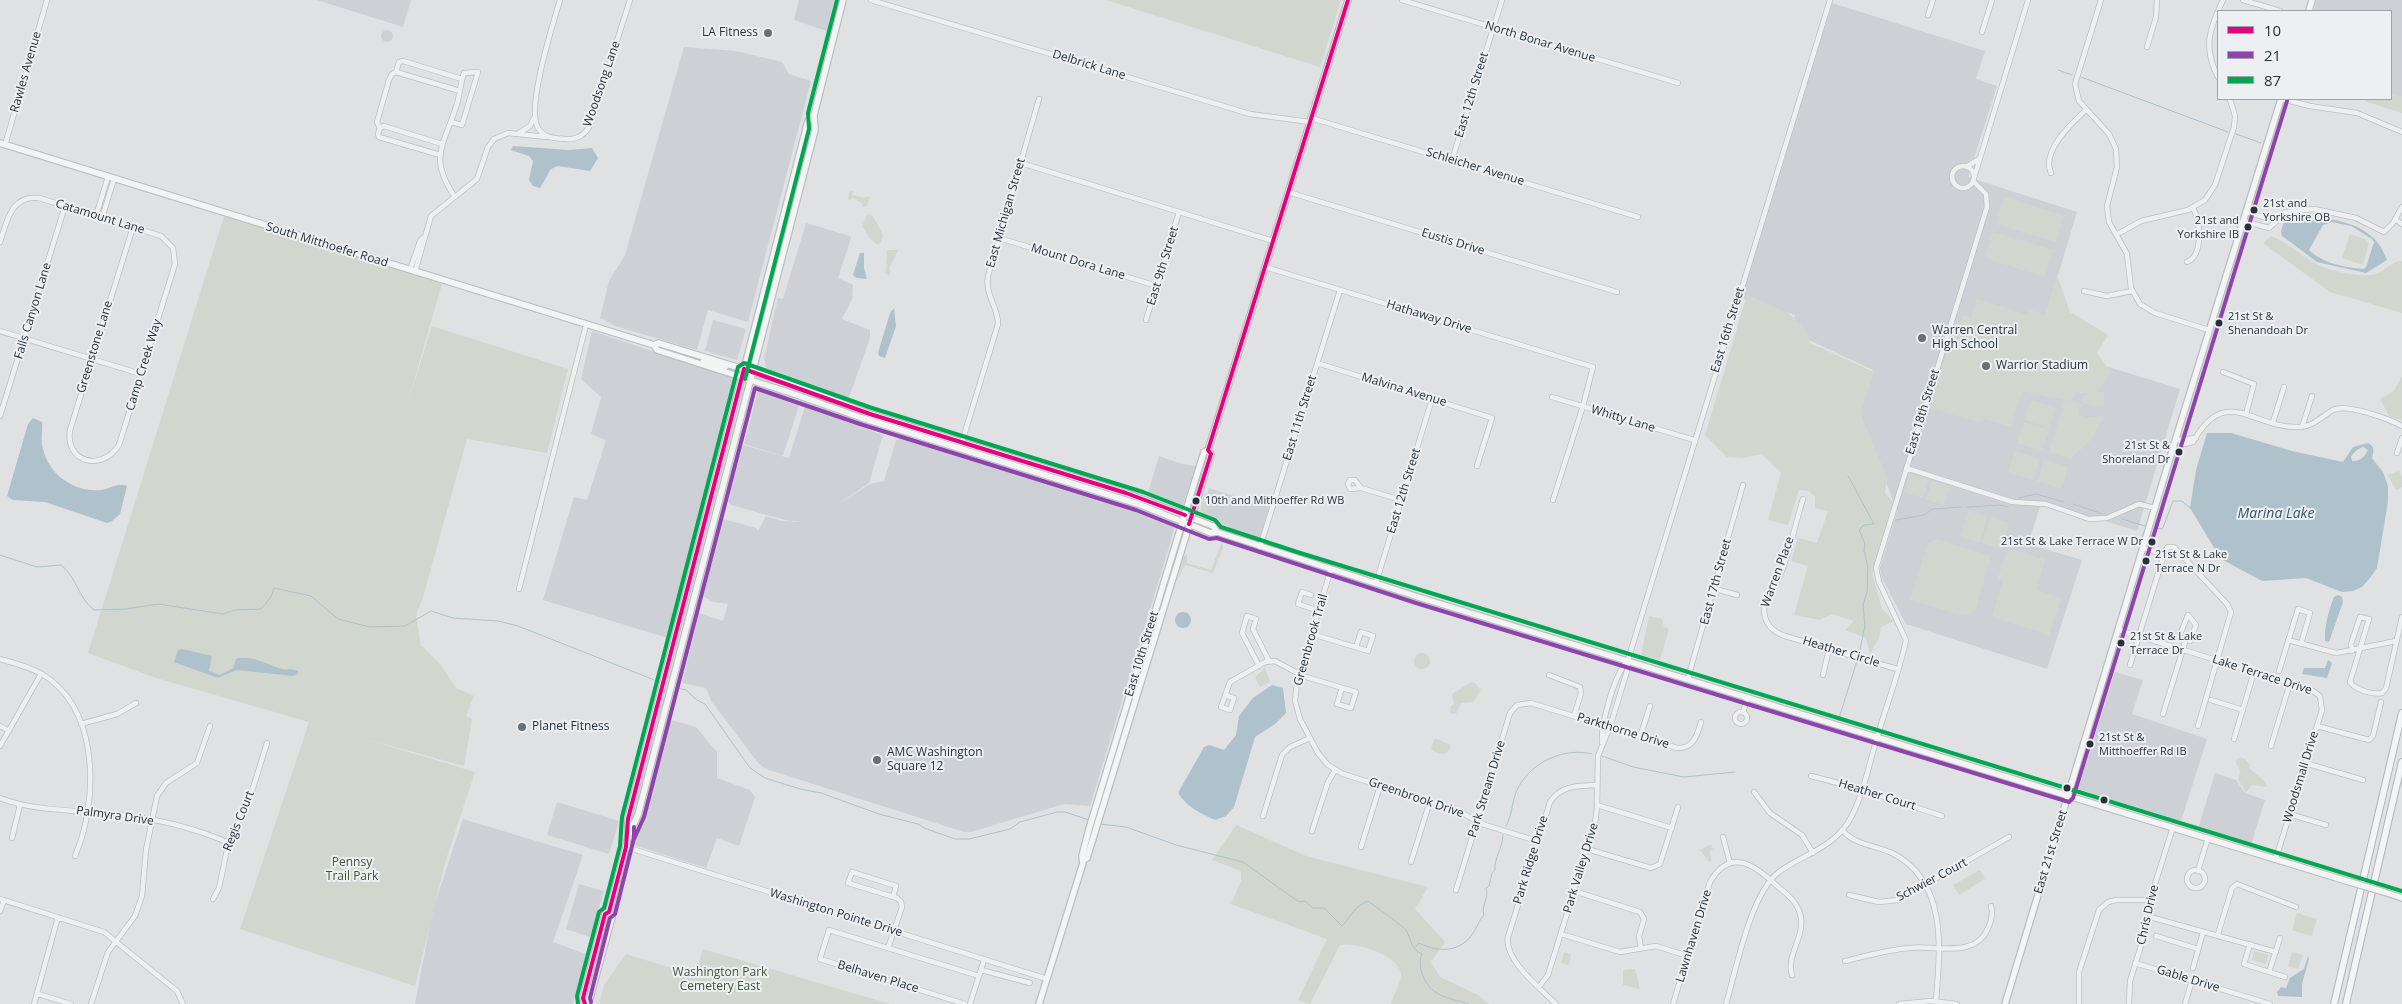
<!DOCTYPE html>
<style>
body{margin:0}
#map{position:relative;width:2402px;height:1004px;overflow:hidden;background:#dfe1e3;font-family:"Open Sans",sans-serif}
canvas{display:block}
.legend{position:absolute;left:2217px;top:10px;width:175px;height:90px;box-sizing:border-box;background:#ecf0f3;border:1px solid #9ea4a9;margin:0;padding:6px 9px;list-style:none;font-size:15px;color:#28313a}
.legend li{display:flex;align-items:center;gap:10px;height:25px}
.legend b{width:25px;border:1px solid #9ea4a9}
</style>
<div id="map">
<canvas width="2402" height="1004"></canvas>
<ul class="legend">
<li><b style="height:6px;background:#e5007d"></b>10</li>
<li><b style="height:6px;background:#8e44ad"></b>21</li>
<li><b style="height:6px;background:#00a651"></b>87</li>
</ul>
</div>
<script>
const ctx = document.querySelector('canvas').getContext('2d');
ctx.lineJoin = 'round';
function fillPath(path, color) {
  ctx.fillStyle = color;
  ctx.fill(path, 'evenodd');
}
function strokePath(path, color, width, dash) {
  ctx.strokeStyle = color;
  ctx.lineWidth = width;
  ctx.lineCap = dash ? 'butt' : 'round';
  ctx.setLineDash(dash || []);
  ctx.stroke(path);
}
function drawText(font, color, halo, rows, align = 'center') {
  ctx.font = font + ' "Open Sans",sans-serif';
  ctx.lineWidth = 4;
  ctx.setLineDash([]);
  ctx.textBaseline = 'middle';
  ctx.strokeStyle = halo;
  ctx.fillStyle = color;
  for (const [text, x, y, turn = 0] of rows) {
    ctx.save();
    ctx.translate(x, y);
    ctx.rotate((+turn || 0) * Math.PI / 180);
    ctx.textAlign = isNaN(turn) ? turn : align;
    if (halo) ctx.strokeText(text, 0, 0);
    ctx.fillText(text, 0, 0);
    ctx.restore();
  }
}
fillPath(new Path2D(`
 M317 0H411L403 27Z
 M799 0H834L827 31 794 20Z
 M2317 0H2402V97L2391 94V11H2314Z
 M1832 3 1985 51 1976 79 1997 86 1968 177 2077 212 2037 345 2180 389 2137 531 2042 501 2028 544 2082 560 2047 669 1906 624 1882 578 1880 568 1897 511 1860 413 1873 370 1790 331 1795 315 1740 298Z
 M381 36a6 6 0 1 1 12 0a6 6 0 1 1-12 0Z
 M684 47 736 51 782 62 789 74 811 81 748 322 708 310 697 350 615 326 600 318 609 281 625 255Z
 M806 223 850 236 851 238 838 278 853 285 852 299 842 319 870 330V338L848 400 817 387 767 369 764 359 778 298 783 299Z
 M713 320 746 329 737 360 705 351Z
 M592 331 736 379 671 639 543 600 574 497 587 500 606 440 591 434 601 397 581 379Z
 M758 391H774L800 402 783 456 744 444Z
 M805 406 883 435 869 483 837 505 870 484 884 481 896 440 901 438 1172 522 1175 527 1090 806 1064 804 971 832H964L766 769 759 764 711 701 706 688 682 683 699 613 723 621 728 604 713 602 703 596 723 519 756 528 758 531 766 516 782 521 804 522 785 520 731 505 728 501 743 445 789 458Z
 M1159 456 1182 464 1196 466 1182 507 1147 496Z
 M1209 488 1269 507 1259 541 1211 519 1204 508Z
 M2115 672 2143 680 2132 714 2207 739 2181 821 2078 789Z
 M668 719 696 727 717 752V778L750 790 755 797 739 846 717 838 706 868 634 845Z
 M2215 773 2236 780 2245 793 2265 800 2251 845 2198 829Z
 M557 802 619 821 609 854 547 835Z
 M463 819 583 855 553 942 586 954 573 1004H415L433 909Z
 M579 884 604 891 590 937 566 929Z`), '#cdd1d6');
fillPath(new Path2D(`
 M1106 0H1341L1320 67Z
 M2391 94 2402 97V113L2365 101 2366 99H2391Z
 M850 191H853L852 195 865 198 866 196 870 197 867 206 862 207 863 204 853 197 850 200 848 198Z
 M2004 197 2064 216 2056 242 1996 224Z
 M225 213 443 280 408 402 432 326 568 369 547 453 467 439 423 597 416 615 421 645 441 665 456 688 474 696 466 716 472 719 464 766 362 738 475 772 445 863 415 986 240 929 309 722 156 678 88 653Z
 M867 215 873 216 883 235 881 242 878 245 870 239 862 226Z
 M1993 232 2053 250 2045 277 1985 258Z
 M2350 234 2365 239 2369 243 2363 265 2342 258Z
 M2271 236C2287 242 2297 252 2311 261 2327 271 2352 276 2371 275 2383 275 2390 261 2402 261V313L2330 292 2263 243Z
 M887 250H898L889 269 891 271 889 276 884 272 886 271Z
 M2057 275 2070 312 2108 335 2097 353 2110 372 2098 391 2104 393V406L2099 407 2081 402 2086 393H2077L2070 401 2083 404 2079 410V414L2086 418 2102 416 2104 418C2096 426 2097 432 2091 439 2085 447 2078 450 2071 459L2049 452 2065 400 2022 391 2011 427 1985 419 1979 422 1929 408 1956 322 1960 323 1962 315 1971 318 1977 299 2028 315 2030 310 2045 315Z
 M1747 295 1788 313 1803 326 1810 343 1874 372 1860 414 1887 477 1885 493 1893 502 1872 574 1882 609 1894 621 1881 627 1879 638 1870 654 1866 638 1845 630 1854 621 1832 614 1820 620 1794 615 1808 566 1791 561 1798 538 1817 543 1828 511 1815 508V497L1809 491 1799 490 1788 525 1768 520 1781 473 1762 454 1743 458 1727 457 1705 435Z
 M2402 376V420L2390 417 2380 399 2394 391Z
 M2031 400 2056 408 2049 428 2024 420Z
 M2024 422 2049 430 2042 450 2017 443Z
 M2015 451 2040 459 2033 480 2008 472Z
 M2044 460 2068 467 2062 489 2037 481Z
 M2399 471 2402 477V487L2396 490 2388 475Z
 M1910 474 1929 480 1923 498 1904 492Z
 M1932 481 1950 487 1944 505 1926 499Z
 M1204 493 1207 495 1204 502 1209 516 1218 519 1223 516 1220 523 1203 517 1200 513Z
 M1968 511 1988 517 1980 543 1960 536Z
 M1990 517 2009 523 2001 549 1982 543Z
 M1937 539 1991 556 1975 611 1964 616 1910 600 1928 543Z
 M1222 541 1223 549 1213 573 1185 565 1176 583 1184 556 1187 554V563L1211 570Z
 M2008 548 2045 560 2036 590 2061 598 2049 635 1992 617 2003 580 1998 578Z
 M1649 616 1662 619 1664 627 1669 629 1660 660 1641 655Z
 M1414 661a8 8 0 1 1 16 0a8 8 0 1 1-16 0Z
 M1265 668 1270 682 1260 687 1255 677Z
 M1471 682 1475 683 1481 690 1473 702 1461 703 1456 714 1450 713 1451 706 1454 704 1452 694Z
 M1435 738 1451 745 1447 753C1440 755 1435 753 1431 748Z
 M2240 757 2245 759 2250 765 2249 768 2265 782 2267 787 2252 785 2246 792 2238 779 2240 771 2235 761Z
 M1236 825 1306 856 1428 887 1415 909 1445 942 1431 962 1440 977 1478 995 1489 1004H1391C1393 995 1401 984 1401 975 1401 955 1355 942 1340 945L1310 1004 1298 1000 1327 939 1231 904 1241 881V871L1212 860Z
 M1711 844 1713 849 1709 851 1712 861 1709 862 1700 850Z
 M1980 870 1985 879 1959 895 1953 885Z
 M2297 913 2317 919 2312 936 2292 930Z
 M703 949 890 1004H599L604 985 626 954 695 975Z
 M1572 950 1569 965 1561 963 1564 952 1571 954Z
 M2254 951 2268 955 2266 964 2252 960Z
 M2292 952 2303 955 2298 969 2288 966Z
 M1635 969 1640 989 1623 985V970Z`), '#d1d7cf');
fillPath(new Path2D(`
 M513 146 569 150 592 148 598 158 590 171 558 166 551 169 540 188 533 186 529 180 533 161 529 156 511 150Z
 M2328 219C2355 223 2378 233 2387 260L2366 273 2317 262 2282 236 2281 231 2284 222ZM2332 222 2351 226 2372 239 2374 242 2366 267 2363 269C2344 267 2324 264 2309 250L2323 225Z
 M860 253H864V268L867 279 857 278 853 275Z
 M894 308 896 326 885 358 879 356 878 353 890 313Z
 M33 418 42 422C43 431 40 440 43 449 49 475 75 493 101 490 110 489 119 482 127 486L120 514 112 521 107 523 45 502 13 500 7 496 28 424Z
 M2207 433H2231L2292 451 2343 462 2353 447 2368 443C2375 447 2374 451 2372 458L2383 472 2388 486V502L2377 568 2370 578 2362 587 2353 591 2342 592 2306 578 2262 581 2221 559 2190 508 2196 470ZM2363 447 2368 450C2365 456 2360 462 2352 461L2351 456 2357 450Z
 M2338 595 2342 597 2343 602 2329 642 2325 641C2324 626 2329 610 2334 597Z
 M1175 620a8 8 0 1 1 16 0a8 8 0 1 1-16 0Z
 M183 649 212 656 209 671 220 675 233 668 236 659C251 654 268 665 282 669 288 670 292 668 298 671V674L293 676 236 670 218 678 174 662 178 650Z
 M2328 660 2332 663 2327 678 2302 674 2304 668H2325Z
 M1272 685 1283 688 1286 713 1275 724 1255 737 1234 807 1226 816 1215 820C1200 813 1187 807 1178 793L1204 747 1209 745 1224 750 1236 735 1239 716 1253 698Z
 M2308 956 2309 959 2302 984V997L2278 996 2277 992 2281 987 2286 988 2290 978 2304 969Z`), '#afc2cb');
strokePath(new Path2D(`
 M2058 70 2072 75
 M2081 77 2228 132
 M2236 134 2261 143
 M1848 476 1874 524 1864 525 1859 530 1865 544 1864 550 1868 568 1867 592 1863 605 1865 626 1859 654
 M2019 498 2036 494 2064 502
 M2073 504 2103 514
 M1967 507 2001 505 2008 507
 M2122 519 2145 526
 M1896 520 1924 515 1933 509 1961 507
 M2156 528 2162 529 2164 525 2173 501H2182L2190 508
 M0 555 37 567 61 565C77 577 78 598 94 610L126 609 158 604 223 614 234 610 261 609 271 597 274 588 311 596 338 619 370 627 405 626 431 611 453 618 498 621 518 626 662 683
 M673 687 686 690 697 700 705 704 750 768 765 778 800 789 821 793 879 814 918 824 924 828 955 839H969L1010 829 1020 822 1057 812H1065L1089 820
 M1838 721 1857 661
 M1602 756 1633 767 1684 777 1735 772
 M1100 824 1126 827 1176 845 1243 862 1299 902 1305 901 1313 908H1324L1342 926C1352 916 1354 906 1368 901 1372 904 1404 927 1405 929 1412 939 1410 949 1422 954 1419 960 1420 967 1422 973 1430 997 1447 997 1469 1004
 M1506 826C1513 814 1512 797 1519 786 1533 761 1566 747 1592 754
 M1415 948 1419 943C1436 952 1458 953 1471 936 1477 929 1478 921 1484 915 1481 906 1489 898 1486 888L1489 886 1492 873 1495 870C1494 858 1503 847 1503 835`), '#afc2cb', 1);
const minor = new Path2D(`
 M560 0C553 24 526 108 538 128 544 138 554 138 565 139 576 140 585 135 590 125L630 0
 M871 0 1250 114 1310 122
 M1402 0 1678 83
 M2101 0 2075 84 2079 101 2109 134 2116 149 2117 167 2107 206 2109 222 2127 254 2131 288 2140 304 2155 313 2209 330
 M2243 0 2280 11
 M1928 15 1933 0
 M1982 32 1992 0
 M2147 47 2156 17 2157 0
 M396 72 399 62 403 61 462 79
 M2218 77C2203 48 2209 29 2223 0
 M2282 99 2310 106 2357 113 2402 132
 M1311 118 1638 217
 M451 122 462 125 478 72 464 73C460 84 460 96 456 107 443 147 429 157 454 196
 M380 128 377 122 389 80 392 74 396 72 460 91
 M519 133 530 126 534 118
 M5 145 47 0
 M440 155 379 137 378 134 380 128 384 126 442 144
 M1452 160 1502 0
 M1021 163 1273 241
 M1952 177a11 11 0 1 1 22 0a11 11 0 1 1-22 0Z
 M1966 167 1979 159
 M2051 173C2041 151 2072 123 2086 110
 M1974 178 2028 0
 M1288 192 1617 292
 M2246 212 2271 219 2278 217
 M96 216 108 177
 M102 218 114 179
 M2395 219 2402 224
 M2243 221 2269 228 2286 212 2314 209 2356 218 2384 232 2393 223 2402 207
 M2116 235 2141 221 2188 210 2205 200 2215 185 2234 127 2235 116 2230 99
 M999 238 1157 286
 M0 242C7 221 11 195 39 198L161 236 173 248 175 264 119 445C102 472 65 463 70 430L133 227
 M2187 262C2204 255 2200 221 2193 208
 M1265 267 1593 367 1583 406 1553 500
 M410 270 420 241 423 238
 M415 272 431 216 477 179 488 147 494 139 508 133 547 137
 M2084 291 2107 296 2132 291
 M1146 320 1179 212
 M0 331 141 374
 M1317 363 1492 418 1477 466
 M2223 372 2254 384 2246 414
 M1552 397 1694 440
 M0 416 65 206
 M2273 422 2284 387
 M2302 427 2312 396
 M2176 438 2184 444 2193 442C2226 383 2253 429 2299 427 2313 427 2322 416 2333 410 2346 403 2389 419 2402 426
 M2179 440 2196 438
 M962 442 998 324C998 307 985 295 988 276L1039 99
 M2397 453 2402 438
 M1906 468 2013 502 2046 504 2089 519 2107 518 2139 504 2155 508
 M1350 480H1355L1361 488 1350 489 1348 484Z
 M1361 488 1401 500
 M1803 499C1795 524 1789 557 1778 580 1773 590 1763 599 1764 611 1765 624 1773 632 1785 636L1897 669
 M1260 547 1340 290
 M2144 548 2164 555
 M1331 569 1297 682 1295 701 1300 719 1318 753 1328 765 1343 774 1455 809 1482 824 1537 841
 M1376 583 1432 399
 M1712 588 1737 595
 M519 589 586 325
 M1311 595 1302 592 1298 604 1319 611
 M2188 615 2196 625 2190 641 2179 637Z
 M2119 630 2310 689 2320 696 2322 710 2276 858
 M1312 634 1368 651 1373 636 1361 632 1356 647
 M2288 640 2336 653 2396 641
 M2352 651 2351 644 2360 617 2369 619 2350 682C2355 690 2374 695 2382 693L2386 688 2402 617
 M0 659C18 664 37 669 52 681 100 720 97 805 75 856
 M2130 665 2165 551 2168 547H2174L2227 604 2231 612 2198 726
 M1259 666 1242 633 1247 616 1256 619 1253 629 1269 661
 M2279 671 2298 609 2310 613 2301 644
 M1549 675 1580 687 1581 693 1574 716
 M1823 675 1829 649
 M1688 678 1743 485
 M1225 695 1234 698 1230 710 1221 707 1230 682 1265 662 1275 661 1303 676 1356 692 1351 708 1337 704 1342 688
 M2211 700 2243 710
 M1743 712 1748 697
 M1735 718a6 6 0 1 1 12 0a6 6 0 1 1-12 0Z
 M2163 714 2186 639
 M81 724 117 714 136 703
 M0 726 9 731
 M2317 726 2369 740 2373 736 2381 702
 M1640 737 1650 706
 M2234 739 2254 672
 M1602 743C1601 722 1614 677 1627 661
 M0 746 41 674
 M2271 746 2290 683
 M2305 763 2363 780
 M1811 776 1857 788 1942 816
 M1754 792 1770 813 1802 835 1813 853
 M0 798C34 811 71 810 106 813 147 817 191 826 229 843
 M1597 805 1672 828
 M2289 814 2326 825
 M1263 816 1282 755 1290 747 1310 738
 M1842 830C1856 846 1876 845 1894 854 1948 883 1940 950 1936 1001
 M1312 831 1328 782 1335 770
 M1723 837 1730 863
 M12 838 20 805
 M626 847 1047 979
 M1361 847 1380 786
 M1587 849 1651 868 1660 864 1678 807
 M1411 862 1430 801
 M2187 879a9 9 0 1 1 18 0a9 9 0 1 1-18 0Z
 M2198 871 2208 838
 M1456 890 1510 713 1517 705 1531 703 1677 748C1694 749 1697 735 1701 722
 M1574 891 1640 912 1644 919 1639 936 1641 949
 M1849 895 1879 902 1898 900 2009 837
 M0 899 104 932 177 991 183 1004
 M213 899 219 888 228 845 253 788 267 743
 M0 911 4 900
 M2150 917 2276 952
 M1561 934 1620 952 1656 946 1688 956
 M2218 934 2232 888 2237 884 2296 907
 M2156 936 2198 949
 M2250 944 2244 964 2285 977
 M888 948 902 907 901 902 897 898 848 883 852 872 896 886 893 897
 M1845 961C1866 956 1887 950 1909 948 1935 945 1976 959 1988 928 1992 920 1993 914 1991 906
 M2135 963 2270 1004
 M2193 968 2203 932
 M981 970 1030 983
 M2269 972 2280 938
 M1539 987 1548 975 1595 823 1597 808 1598 756 1610 727 1627 671 1628 660 1830 0
 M38 994 71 1004
 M34 1004 58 917
 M91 1004 108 952 135 916 142 896 146 850 157 796 166 783 197 763 210 726
 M965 1004 820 959 829 930 979 976
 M970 1004 984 960
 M1556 1004C1540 988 1504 960 1508 937L1550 802C1561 785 1578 786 1597 785
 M1673 1004 1710 882C1730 847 1755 865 1776 885 1787 894 1799 903 1801 918 1804 938 1786 956 1792 975
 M1726 1004C1736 970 1751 892 1779 872 1802 855 1830 849 1847 824 1863 800 1870 759 1879 731 1888 701 1900 670 1906 640L1879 582 1876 568 1987 207 1986 194 1973 181
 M1899 1004 1931 1001 1957 1004
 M2079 1004V972L2099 910 2108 902 2116 900H2153
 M2129 1004 2130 981 2150 917 2155 884 2173 827
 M2185 1004 2192 980`);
const major = new Path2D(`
 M2309 11 2312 0
 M0 143 654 345 658 343 789 383 870 414 1126 493 1213 526 1217 532
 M654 345 657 350 791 393 862 418 1138 504 1211 533 1217 532 1418 597 2350 882
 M703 362 725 367
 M629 834 638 815 815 130 814 115 843 0
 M1083 860 1087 858 1211 454 1208 450 1226 393 1348 0
 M2384 892 2402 898
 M585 1003 590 998 612 917 609 912
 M585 1004 583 998 605 914 609 912 626 847 628 836V819L808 121 814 115
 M1039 1004 1083 863 1082 856 1089 829 1190 497 1204 452 1208 450
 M2005 1004 2176 438 2281 99`);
const highway = new Path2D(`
 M2334 1004 2402 713
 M2346 1004 2402 762`);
strokePath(minor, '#bdbfc1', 6);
strokePath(major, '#bcbec0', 8);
strokePath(highway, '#b1b4b8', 8);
strokePath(minor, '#eeeff0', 4.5);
strokePath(major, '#f3f4f4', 5.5);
strokePath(highway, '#f3f4f4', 6);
const majorBridge = new Path2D(`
 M2350 882 2384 892`);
strokePath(majorBridge, '#bcbec0', 8, []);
strokePath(majorBridge, '#f3f4f4', 5.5);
strokePath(new Path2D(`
 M744 369 870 414 1126 493 1185 515
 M1189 524 1211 454 1208 450 1348 0
 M585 1004 583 998 605 914 609 912 626 847 628 819 744 369`), '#e5007d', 4);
strokePath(new Path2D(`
 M634 839 644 817 755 388 860 424 1136 510 1209 539 1217 538 1416 603 2069 802 2073 798 2287 101
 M591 1002 590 998 610 918 615 914 634 838V827`), '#8e44ad', 4);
strokePath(new Path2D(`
 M745 379 809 129 808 113 837 0
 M578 1004 577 996 599 912 604 908 620 846 622 817 738 367 744 363 872 408 1143 492 1215 520 1221 527 1297 552 2402 891`), '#00a651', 4);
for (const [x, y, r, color] of [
 [768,33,5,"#686f75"],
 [2254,210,4.5,"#28313a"],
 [2248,227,4.5,"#28313a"],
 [2219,323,4.5,"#28313a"],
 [1922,338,5,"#686f75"],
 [1986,366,5,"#686f75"],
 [2179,452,4.5,"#28313a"],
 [1196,501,4.5,"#28313a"],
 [2152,542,4.5,"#28313a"],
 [2146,561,4.5,"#28313a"],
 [2121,643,4.5,"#28313a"],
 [522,727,5,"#686f75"],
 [2090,744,4.5,"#28313a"],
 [877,760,5,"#686f75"],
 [2067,788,4.5,"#28313a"],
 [2104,800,4.5,"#28313a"]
]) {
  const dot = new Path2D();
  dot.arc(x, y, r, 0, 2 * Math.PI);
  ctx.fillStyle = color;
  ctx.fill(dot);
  strokePath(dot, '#ecf0f3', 2);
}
drawText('11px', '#28313a', '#ecf0f3', [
 ["21st and",2263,204],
 ["Yorkshire OB",2263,218],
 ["21st and",2239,221,"right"],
 ["Yorkshire IB",2239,235,"right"],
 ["21st St &",2228,317],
 ["Shenandoah Dr",2228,331],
 ["21st St &",2170,446,"right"],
 ["Shoreland Dr",2170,460,"right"],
 ["10th and Mithoeffer Rd WB",1205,501],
 ["21st St & Lake Terrace W Dr",2143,542,"right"],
 ["21st St & Lake",2155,555],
 ["Terrace N Dr",2155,569],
 ["21st St & Lake",2130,637],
 ["Terrace Dr",2130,651],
 ["21st St &",2099,738],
 ["Mitthoeffer Rd IB",2099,752]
], 'left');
drawText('12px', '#28313a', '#ecf0f3', [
 ["LA Fitness",758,33,"right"],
 ["Warren Central",1932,331],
 ["High School",1932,345],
 ["Warrior Stadium",1996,366],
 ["Planet Fitness",532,727],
 ["AMC Washington",887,753],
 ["Square 12",887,767]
], 'left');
drawText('12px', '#28313a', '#ecf0f3', [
 ["North Bonar Avenue",1540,42,17],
 ["Delbrick Lane",1089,65,17],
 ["Rawles Avenue",26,72,-74],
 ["Woodsong Lane",602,84,-71],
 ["East 12th Street",1472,95,-73],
 ["Schleicher Avenue",1475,167,17],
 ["East Michigan Street",1006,213,-74],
 ["Catamount Lane",100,217,17],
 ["Eustis Drive",1453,242,17],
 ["South Mitthoefer Road",327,245,17],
 ["Mount Dora Lane",1078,262,17],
 ["East 9th Street",1163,266,-73],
 ["Falls Canyon Lane",33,311,-73],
 ["Hathaway Drive",1429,317,17],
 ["East 16th Street",1728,330,-73],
 ["Greenstone Lane",95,347,-73],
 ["Camp Creek Way",144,365,-73],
 ["Malvina Avenue",1404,390,17],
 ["East 18th Street",1923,412,-73],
 ["East 11th Street",1300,418,-73],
 ["Whitty Lane",1623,419,17],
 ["East 12th Street",1404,491,-73],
 ["Warren Place",1778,572,-70],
 ["East 17th Street",1716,582,-75],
 ["Greenbrook Trail",1311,640,-74],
 ["Heather Circle",1841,652,17],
 ["East 10th Street",1142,654,-73],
 ["Lake Terrace Drive",2262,675,18],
 ["Parkthorne Drive",1623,731,17],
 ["Woodsmall Drive",2301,777,-73],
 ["Park Stream Drive",1487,789,-73],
 ["Heather Court",1877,795,17],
 ["Greenbrook Drive",1416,798,19],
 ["Palmyra Drive",115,816,8],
 ["Regis Court",239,821,-68],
 ["East 21st Street",2051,852,-73],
 ["Park Ridge Drive",1531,860,-73],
 ["Park Valley Drive",1581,868,-73],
 ["Schwier Court",1932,880,-28],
 ["Washington Pointe Drive",836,913,17],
 ["Chris Drive",2148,915,-77],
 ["Lawnhaven Drive",1694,936,-73],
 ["Belhaven Place",878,977,17],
 ["Gable Drive",2188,979,17]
]);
drawText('12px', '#415437', '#ecf0f3', [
 ["Pennsy",352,863],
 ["Trail Park",352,877],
 ["Washington Park",720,973],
 ["Cemetery East",720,987]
]);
drawText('italic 14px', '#375568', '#ecf0f3', [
 ["Marina Lake",2276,514]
]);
</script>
